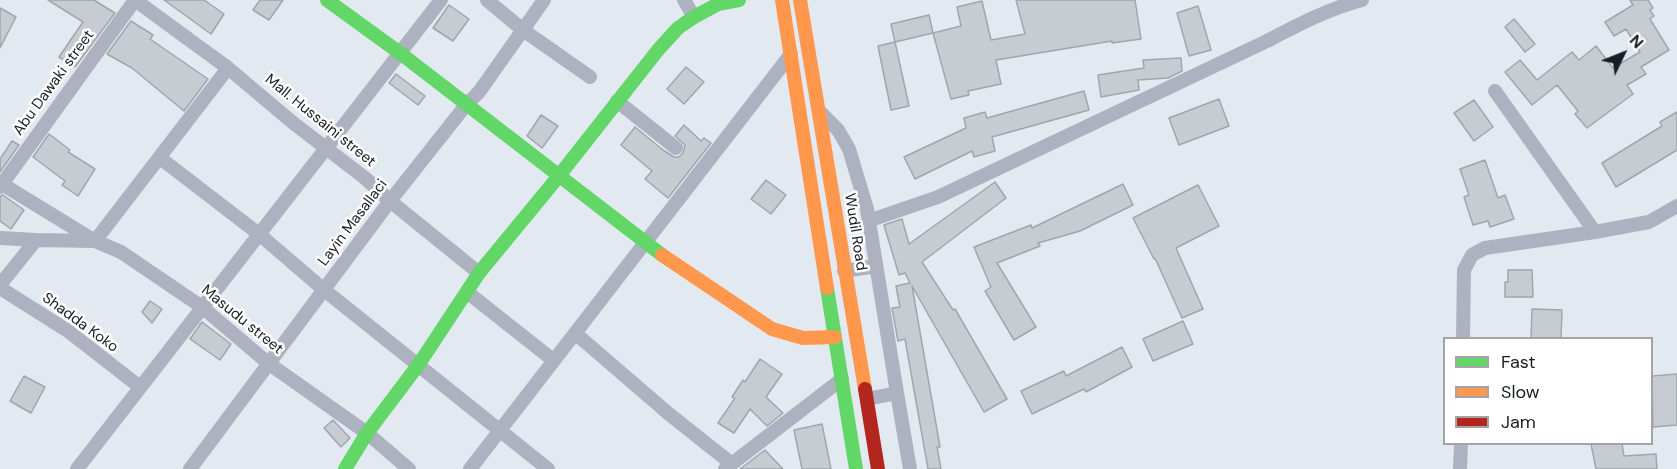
<!DOCTYPE html>
<style>
body{margin:0}
#map{position:relative;width:1677px;height:469px;overflow:hidden;background:#e3e9f1;font-family:"DM Sans",sans-serif}
canvas{display:block}
.legend{position:absolute;left:1443px;top:337px;width:210px;height:108px;box-sizing:border-box;background:#fff;border:2px solid #a3a4a7;margin:0;padding:8px 10px;list-style:none;font-size:18px;color:#191c22}
.legend li{display:flex;align-items:center;gap:12px;height:30px}
.legend b{width:30px;border:2px solid #a3a4a7}
.north{position:absolute;left:1593px;top:24px;width:60px;height:60px;-webkit-text-stroke:4px #fff;paint-order:stroke;rotate:47deg;font-size:16px;font-weight:700;line-height:24px;text-align:center;color:#191c22}
.north::after{content:'';display:block;margin:auto;width:21px;height:27px;background:#191c22;clip-path:polygon(50% 0,100% 100%,50% 72%,0 100%)}
</style>
<div id="map">
<canvas width="1677" height="469"></canvas>
<ul class="legend">
<li><b style="height:8px;background:#63d668"></b>Fast</li>
<li><b style="height:8px;background:#ff974d"></b>Slow</li>
<li><b style="height:8px;background:#b3261e"></b>Jam</li>
</ul>
<div class="north">N</div>
</div>
<script>
const ctx = document.querySelector('canvas').getContext('2d');
ctx.lineJoin = 'round';
function fillPath(path, color) {
  ctx.fillStyle = color;
  ctx.fill(path, 'evenodd');
}
function strokePath(path, color, width, dash) {
  ctx.strokeStyle = color;
  ctx.lineWidth = width;
  ctx.lineCap = dash ? 'butt' : 'round';
  ctx.setLineDash(dash || []);
  ctx.stroke(path);
}
function drawText(font, color, halo, rows, align = 'center') {
  ctx.font = font + ' "DM Sans",sans-serif';
  ctx.lineWidth = 5;
  ctx.setLineDash([]);
  ctx.textBaseline = 'middle';
  ctx.strokeStyle = halo;
  ctx.fillStyle = color;
  for (const [text, x, y, turn = 0] of rows) {
    ctx.save();
    ctx.translate(x, y);
    ctx.rotate((+turn || 0) * Math.PI / 180);
    ctx.textAlign = isNaN(turn) ? turn : align;
    if (halo) ctx.strokeText(text, 0, 0);
    ctx.fillText(text, 0, 0);
    ctx.restore();
  }
}
const building = new Path2D(`
 M48 0H94L115 13 75 67 59 57 83 22Z
 M164 0H204L224 14 211 34Z
 M260 0H283L269 20 253 10Z
 M1016 0H1135L1141 39 1112 43V41L996 60 1001 84 968 91 969 95 951 99 933 33 961 26 957 7 982 1 991 40 1025 34Z
 M1630 0H1648L1653 8 1650 10 1654 16 1650 19 1669 50 1641 67 1646 74 1627 85 1633 94 1587 128 1575 114 1578 111 1557 85 1532 105 1505 72 1520 60 1537 80 1572 52 1579 60 1596 46 1613 68 1640 52 1626 29 1614 36 1605 22 1633 5Z
 M449 5 469 19 453 41 433 28Z
 M1198 6 1211 50 1189 56 1177 13Z
 M0 8 16 17 0 48Z
 M929 15 933 33 895 42 891 24Z
 M1514 19 1535 44 1525 52 1505 27Z
 M131 21 153 35 150 39 208 79 184 111 132 68 107 54Z
 M895 42 909 106 891 110 878 46Z
 M1181 58 1182 71 1168 78 1138 80 1139 90 1101 97 1098 75 1144 68 1143 60Z
 M686 67 704 82 684 104 667 89Z
 M396 74 425 96 418 105 389 83Z
 M1084 91 1089 110 992 137 995 151 974 157 972 151 915 179 904 157 966 128 964 118 985 112 987 118Z
 M1219 99 1229 126 1179 145 1169 118Z
 M1474 100 1493 127 1474 141 1454 113Z
 M1677 112V150L1616 187 1602 163 1662 126 1660 122Z
 M541 115 558 126 542 148 527 136Z
 M684 125 701 141 704 138 711 143 668 198 645 179 652 171 621 145 635 127 663 150 674 157H679L683 153 685 145 675 136Z
 M49 134 70 150 68 152 95 169 78 196 62 185 65 181 33 157Z
 M12 141 19 145 0 172V159Z
 M1485 160 1498 198 1505 195 1514 219 1490 227 1488 221 1473 225 1464 197 1469 195 1460 169Z
 M766 180 786 195 771 214 751 199Z
 M995 182 1006 198 922 262 953 310 955 309 1007 399 984 412 912 286 940 447H937L941 469H928L905 339 898 341 892 308 900 307 896 286 910 283 905 273 899 275 884 225 902 219 909 244Z
 M1123 184 1133 205 1080 231 1038 243 1040 246 997 263 1036 327 1014 340 985 291 991 287 974 247 1031 225 1032 228Z
 M1198 185 1219 226 1176 248 1203 309 1182 318 1155 258 1154 259 1133 218Z
 M3 195 24 210 11 229 0 221V196Z
 M1508 270H1532L1533 297H1505V282H1508Z
 M150 301 162 309 152 323 142 312Z
 M1532 309 1562 310 1561 339H1531Z
 M1183 321 1193 344 1153 361 1143 339Z
 M202 322 231 344 220 360 190 339Z
 M1122 347 1132 367 1086 392 1084 389 1032 414 1021 391 1064 371 1066 376Z
 M760 359 782 374 766 397 783 413 767 426 750 409 734 433 718 423 735 398 732 397 743 380 745 382Z
 M1677 374V425L1653 427 1652 376Z
 M24 376 45 387 31 413 10 401Z
 M333 420 350 438 341 447 324 428Z
 M822 424 831 469H802L794 430Z
 M1591 444H1622L1624 456 1656 454 1657 469H1596Z
 M765 450 783 469H740Z`);
fillPath(building, '#c7ccd2');
strokePath(building, '#a0a6ab', 1.5);
strokePath(new Path2D(`
 M135 0 228 68 292 122 365 178 390 201 479 273
 M487 0 523 30 590 77
 M684 0 694 17
 M1495 91 1595 232
 M617 101 676 148
 M820 112 838 130 849 149 867 209 897 393 867 399
 M160 158 259 234 323 289 548 469
 M2 184 95 241 228 68
 M0 187 135 0
 M868 221 938 197 1267 41C1298 25 1328 9 1362 0
 M0 238 36 240 0 285
 M36 240 95 241 121 252 202 307 268 363 367 433 409 469
 M844 271 876 266
 M0 288 68 331 140 387
 M467 292 553 360
 M575 333 669 414 732 464
 M1463 338 1464 270 1472 255 1485 248 1595 232 1649 222 1677 206
 M897 393 910 469
 M77 469 441 0
 M190 469 390 201 466 105 479 92 544 0
 M470 469 791 54
 M725 469 842 379
 M1460 469 1461 444`), '#adb1c0', 14);
strokePath(new Path2D(`
 M327 0 400 53 662 255
 M827 288 856 469
 M345 469 367 433 419 364 479 273 558 177 658 50 678 28 694 17 718 4 739 0`), '#63d668', 14);
strokePath(new Path2D(`
 M782 0 827 288
 M800 0 865 389
 M662 255 772 329 803 338 835 337`), '#ff974d', 14);
strokePath(new Path2D(`
 M865 389 878 469`), '#b3261e', 14);
drawText('15px', '#191c22', '#fff', [
 ["Abu Dawaki street",54,83,-54],
 ["Mall. Hussaini street",320,121,39],
 ["Layin Masallaci",353,223,-53],
 ["Wudil Road",855,232,81],
 ["Masudu street",242,320,39],
 ["Shadda Koko",80,323,36]
]);
</script>
